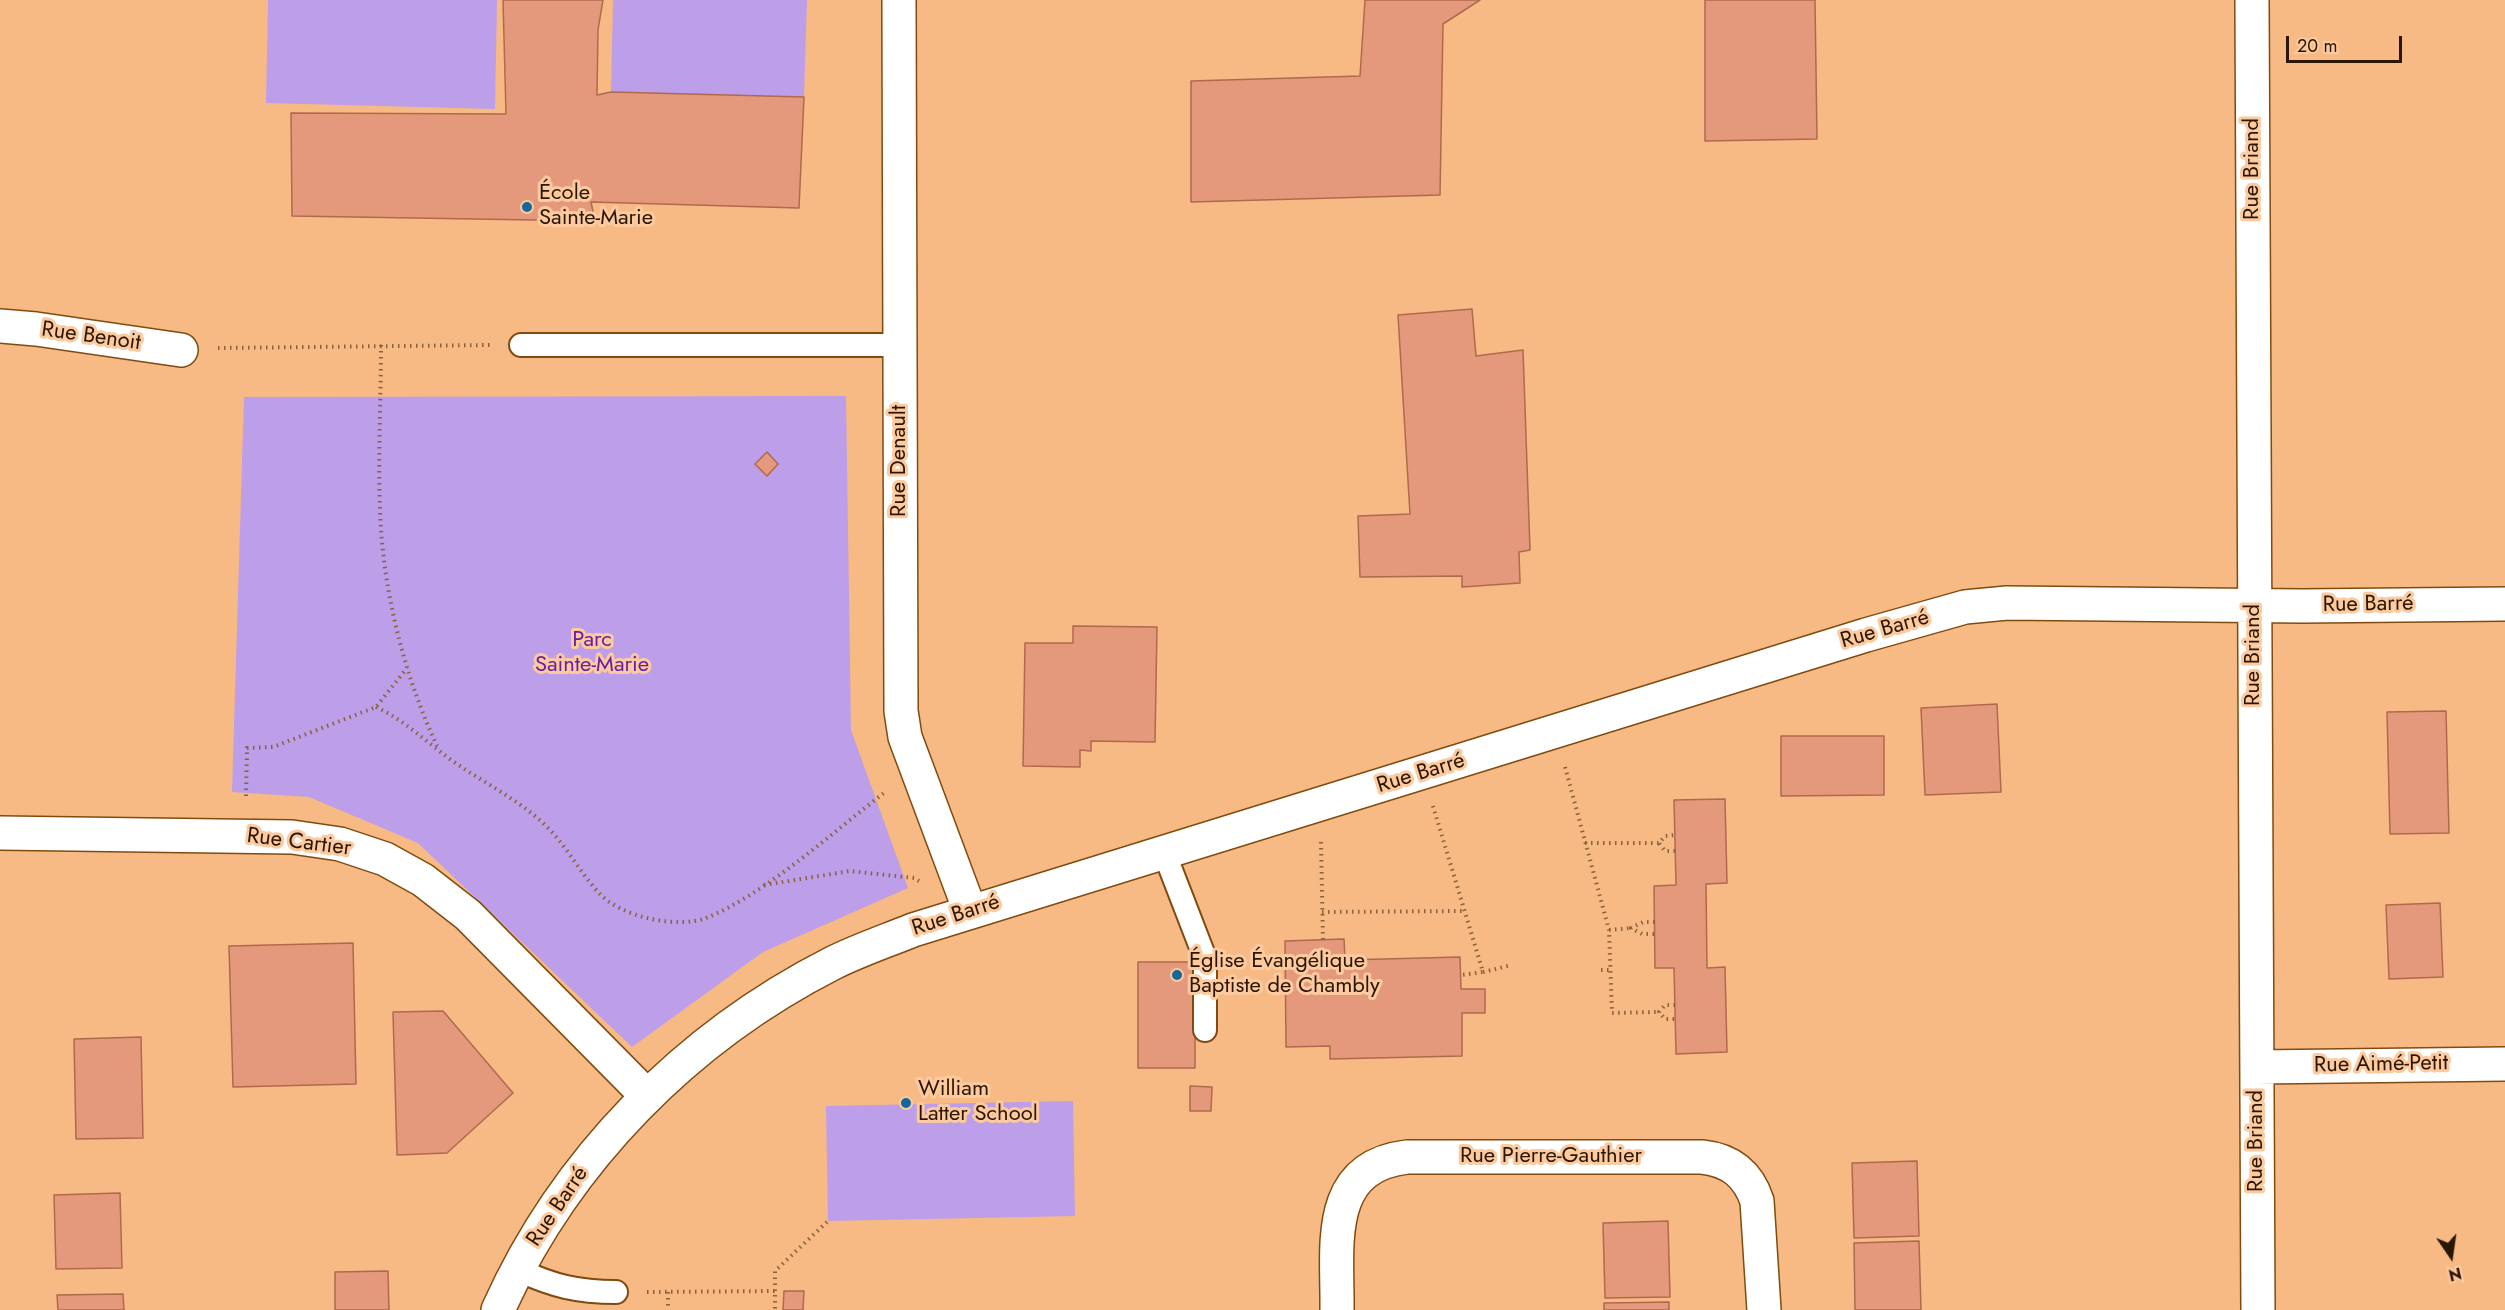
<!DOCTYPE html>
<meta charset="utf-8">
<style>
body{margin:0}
#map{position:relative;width:2505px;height:1310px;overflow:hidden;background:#f7ba84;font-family:Jost,sans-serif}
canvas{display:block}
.north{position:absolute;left:2421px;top:1226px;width:60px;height:60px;-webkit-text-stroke:4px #fcca9f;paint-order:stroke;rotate:167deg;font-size:16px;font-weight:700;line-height:24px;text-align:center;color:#2b1500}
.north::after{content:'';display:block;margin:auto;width:21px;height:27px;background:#2b1500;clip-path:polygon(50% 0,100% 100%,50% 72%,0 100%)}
.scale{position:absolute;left:2286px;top:36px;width:116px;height:27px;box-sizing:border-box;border:3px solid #2b1500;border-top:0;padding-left:8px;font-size:18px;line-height:21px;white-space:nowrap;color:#2b1500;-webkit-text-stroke:4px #fcca9f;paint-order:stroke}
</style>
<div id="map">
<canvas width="2505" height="1310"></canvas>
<div class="north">N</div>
<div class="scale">20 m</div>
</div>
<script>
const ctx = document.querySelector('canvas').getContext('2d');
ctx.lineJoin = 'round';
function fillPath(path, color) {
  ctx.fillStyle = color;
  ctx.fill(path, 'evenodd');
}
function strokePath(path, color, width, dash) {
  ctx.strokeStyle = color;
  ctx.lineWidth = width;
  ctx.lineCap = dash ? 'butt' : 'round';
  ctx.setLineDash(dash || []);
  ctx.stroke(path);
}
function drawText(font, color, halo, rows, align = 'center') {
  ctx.font = font + ' Jost,sans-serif';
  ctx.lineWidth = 6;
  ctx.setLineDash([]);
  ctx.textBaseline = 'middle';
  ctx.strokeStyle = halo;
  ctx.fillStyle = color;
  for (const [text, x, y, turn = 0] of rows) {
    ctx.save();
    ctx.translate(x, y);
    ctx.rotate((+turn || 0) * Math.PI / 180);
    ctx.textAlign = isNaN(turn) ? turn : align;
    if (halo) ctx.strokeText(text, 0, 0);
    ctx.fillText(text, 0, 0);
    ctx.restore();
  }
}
fillPath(new Path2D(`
 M268 0H497L495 109 266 103Z
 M613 0H807L804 97 611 92Z
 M846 396 851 730 908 888 763 952 632 1047 418 843 309 797 232 792 244 397Z
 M1073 1101 1075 1216 828 1221 826 1106Z`), '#bc9ee9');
const building = new Path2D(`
 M503 0H603L598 30 597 95 611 92 804 97 799 208 591 202 595 221 292 216 291 113 506 114Z
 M1365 0H1480L1443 24 1440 195 1191 202V81L1360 76Z
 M1705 0H1815L1817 139 1705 141Z
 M1472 309 1476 356 1523 350 1530 550 1519 552 1520 583 1462 587V576L1360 577 1358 516 1410 514 1398 315Z
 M767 452 778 464 767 476 755 464Z
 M1073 626 1157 627 1155 742 1091 741V751L1080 750V767L1023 766 1025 643H1073Z
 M1997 704 2001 792 1925 795 1921 708Z
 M2446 711 2449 833 2390 834 2387 712Z
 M1781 736H1884V795L1781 796Z
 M1725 799 1727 883 1706 884 1707 968 1725 967 1727 1052 1676 1054 1674 968H1655L1654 886 1676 885 1674 800Z
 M2440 903 2443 977 2389 979 2386 905Z
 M1344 939 1345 960 1460 957 1461 989H1485V1013H1462V1056L1330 1059V1046L1286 1047 1285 941Z
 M353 943 356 1084 233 1087 229 946Z
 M1138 962H1195V1068H1138Z
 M443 1011 513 1093 447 1153 397 1155 393 1012Z
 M141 1037 143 1138 76 1139 74 1039Z
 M1190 1086 1212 1087 1211 1111H1190Z
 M1917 1161 1919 1236 1854 1238 1852 1163Z
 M120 1193 122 1268 56 1269 54 1195Z
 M1668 1221 1670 1297 1605 1298 1603 1223Z
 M1919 1241 1921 1310H1855L1854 1243Z
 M388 1271 389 1310H335V1272Z
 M784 1291H804L803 1310H783Z
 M123 1294 124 1310H58L57 1295Z
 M1669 1302V1310H1604V1303Z`);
fillPath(building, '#e4997c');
strokePath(building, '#b0694d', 1.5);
const lane = new Path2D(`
 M521 345H900
 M1164 852 1205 958V1030
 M518 1270C554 1286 577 1292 616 1292`);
const street = new Path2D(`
 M899 0 901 711 905 737 970 911
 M2252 0 2258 1310
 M0 326 36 329 181 350
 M0 833 292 837 340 844 385 859 423 880 468 915 647 1096
 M2257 1067 2505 1064
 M498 1310C565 1160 687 1037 833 963 859 950 886 941 913 930L1866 635 1965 607 2007 603 2302 606 2505 604
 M1337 1310C1338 1247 1323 1167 1407 1157H1702C1730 1160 1748 1174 1757 1201L1764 1310`);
strokePath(lane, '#804b0f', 26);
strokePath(street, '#804b0f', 36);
strokePath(new Path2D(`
 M381 345C381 406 377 468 381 529 386 602 406 679 437 746
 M218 348 492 345
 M376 707C406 721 427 743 454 762 483 782 517 799 543 823 566 844 579 872 600 894 621 917 678 929 706 918 764 895 833 832 884 793
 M1565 767 1609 930 1612 1013 1659 1012
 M246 796 247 748 273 747 376 707 407 668
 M1433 806 1483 972 1461 975
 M1321 842 1323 940
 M1585 843H1659
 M1675 851H1665L1659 843 1665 836 1675 835
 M764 885 850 871 914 878 919 881
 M1322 912 1465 911
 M1609 930 1631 928
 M1654 934H1642L1631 928 1643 922H1655
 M1601 970H1610
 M1483 972 1512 965
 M1675 1005H1665L1659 1012 1665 1019H1676
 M775 1291V1271L828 1221
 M647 1292 775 1291V1310
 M668 1292V1310`), '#89613d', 4, [1.5, 4.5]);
strokePath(lane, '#fff', 22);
strokePath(street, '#fff', 33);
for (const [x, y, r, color] of [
 [527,207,6,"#166799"],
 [1177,975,6,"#166799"],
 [906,1103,6,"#166799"]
]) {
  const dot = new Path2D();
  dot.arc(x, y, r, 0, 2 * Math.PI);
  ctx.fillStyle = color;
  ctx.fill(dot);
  strokePath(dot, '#fcca9f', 2);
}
drawText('22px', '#2b1500', '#fcca9f', [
 ["Rue Briand",2253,169,-90],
 ["Rue Benoit",91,337,8],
 ["Rue Denault",900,461,-90],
 ["Rue Barré",2368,605,-1],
 ["Rue Barré",1885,630,-16],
 ["Rue Briand",2254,655,-90],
 ["Rue Barré",1421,774,-17],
 ["Rue Cartier",299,843,7],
 ["Rue Barré",956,916,-18],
 ["Rue Aimé-Petit",2381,1065,-1],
 ["Rue Briand",2257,1141,-90],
 ["Rue Pierre-Gauthier",1551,1157],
 ["Rue Barré",558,1207,-56]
]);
drawText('22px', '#2b1500', '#fcca9f', [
 ["École",539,194],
 ["Sainte-Marie",539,219],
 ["Église Évangélique",1189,962],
 ["Baptiste de Chambly",1189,987],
 ["William",918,1090],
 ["Latter School",918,1115]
], 'left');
drawText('22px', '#681fa8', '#fcca9f', [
 ["Parc",592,641],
 ["Sainte-Marie",592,666]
]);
</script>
